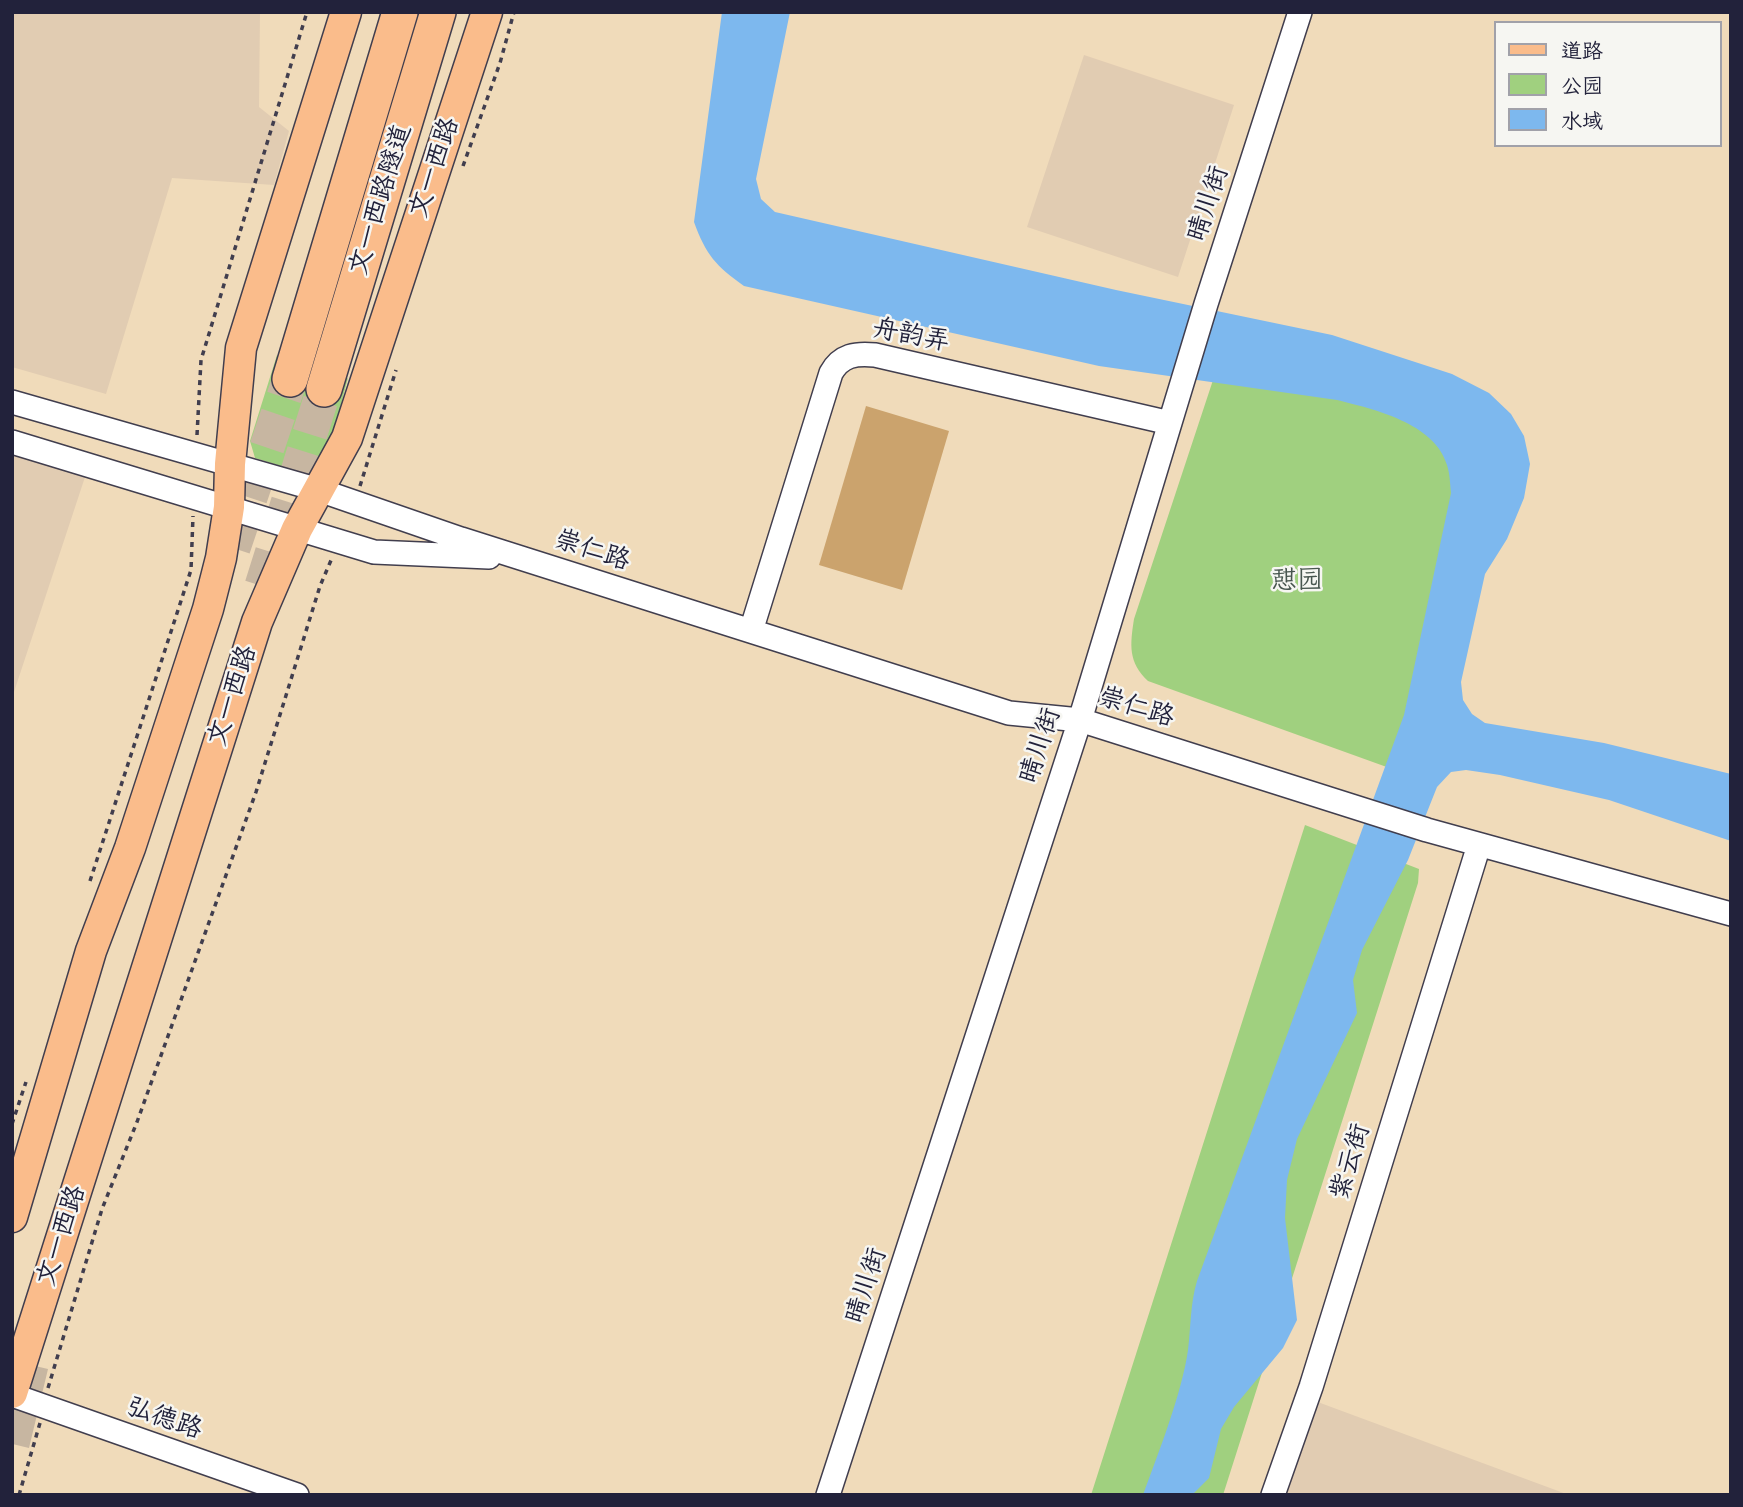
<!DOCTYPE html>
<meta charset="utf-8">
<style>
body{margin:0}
#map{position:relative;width:1743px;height:1507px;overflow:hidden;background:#f0dbba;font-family:Itim,"LXGW WenKai TC",sans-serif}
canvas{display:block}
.frame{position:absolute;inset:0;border:14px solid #22223b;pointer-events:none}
.legend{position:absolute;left:1494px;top:21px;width:228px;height:126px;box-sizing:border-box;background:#f6f6f2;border:2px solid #a1a1a9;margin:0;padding:9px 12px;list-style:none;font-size:21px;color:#22223b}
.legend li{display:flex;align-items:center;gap:14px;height:35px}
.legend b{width:35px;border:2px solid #a1a1a9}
</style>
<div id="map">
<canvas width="1743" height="1507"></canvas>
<div class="frame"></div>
<ul class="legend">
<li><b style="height:9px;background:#fabc8b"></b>道路</li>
<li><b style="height:19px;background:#a0d07f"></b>公园</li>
<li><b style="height:19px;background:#7db8ee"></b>水域</li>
</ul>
</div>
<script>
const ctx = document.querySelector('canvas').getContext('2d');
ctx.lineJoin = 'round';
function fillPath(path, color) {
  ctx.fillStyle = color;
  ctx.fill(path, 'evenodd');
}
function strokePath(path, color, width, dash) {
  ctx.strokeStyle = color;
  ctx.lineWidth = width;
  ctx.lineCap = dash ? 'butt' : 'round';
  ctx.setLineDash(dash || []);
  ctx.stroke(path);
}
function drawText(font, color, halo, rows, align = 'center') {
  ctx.font = font + ' Itim,"LXGW WenKai TC",sans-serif';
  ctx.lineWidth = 5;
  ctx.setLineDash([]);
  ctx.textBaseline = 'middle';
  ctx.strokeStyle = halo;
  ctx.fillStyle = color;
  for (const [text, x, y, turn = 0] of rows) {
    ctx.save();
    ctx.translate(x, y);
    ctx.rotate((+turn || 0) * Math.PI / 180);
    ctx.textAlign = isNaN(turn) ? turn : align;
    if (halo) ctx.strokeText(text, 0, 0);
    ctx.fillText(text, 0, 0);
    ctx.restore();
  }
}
fillPath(new Path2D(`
 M12 12H260L259 107 289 131 274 185 172 178 106 394 12 367Z
 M1084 55 1234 105 1178 277 1027 227Z
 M12 455 85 477 12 698Z
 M1315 1401 1569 1495H1283Z`), '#e1ccb2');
fillPath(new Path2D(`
 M277 355C295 383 317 390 348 378 341 403 330 459 307 474L255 458 250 441Z
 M1217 368 1358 393 1436 431 1461 482 1395 770 1148 681C1128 662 1130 645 1134 619Z
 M1305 825 1419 869 1418 883 1223 1495H1091Z`), '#a0d07f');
fillPath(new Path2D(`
 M722 12H790L756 179 761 199 775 212 1116 290 1332 335 1452 374 1489 393 1511 414 1524 436 1530 464 1524 498 1507 539 1485 574 1461 682 1463 700 1472 714 1485 723 1604 743 1731 774V841L1609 800 1500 775 1466 770 1451 772 1437 787 1408 860 1362 950 1353 980 1357 1013 1297 1139 1287 1180 1285 1218 1297 1320 1283 1348 1234 1407 1221 1429 1209 1478 1192 1495H1143C1158 1454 1182 1393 1188 1350 1191 1326 1190 1305 1197 1281L1404 715 1451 493C1450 484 1450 474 1447 465 1435 423 1373 409 1337 400L1099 366 744 286C716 266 706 255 694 222Z`), '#7db8ee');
fillPath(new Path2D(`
 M866 406 949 431 902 590 819 565Z`), '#cba36d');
strokePath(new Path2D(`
 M233 548 290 379
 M262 586 324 389
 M12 1444 31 1365`), '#c7b6a1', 35, [35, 18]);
const minor = new Path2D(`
 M12 402 319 490 461 539 1009 713 1080 720 1427 830 1731 914
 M12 442 374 552 489 557
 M751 631 831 373C841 355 856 353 875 355L1170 423
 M12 1395 297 1495
 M828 1495 1080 720 1206 304 1300 12
 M1273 1495 1311 1387 1479 845`);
const major = new Path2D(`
 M12 1217 91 951 130 848 208 609 221 558 229 507 230 464 241 348 346 12
 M12 1393 257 622 297 529 347 438 487 12`);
const highway = new Path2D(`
 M290 379 400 12
 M324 389 438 12`);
strokePath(minor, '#413e4e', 26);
strokePath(major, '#413e4e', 33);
strokePath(highway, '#413e4e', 38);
strokePath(new Path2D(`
 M463 166 500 63 514 12
 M197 435 201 360 307 12
 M360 486 396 370
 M90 881 191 570 193 516
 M12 1124 26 1082
 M48 1388 102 1209 137 1122 256 792 320 586 332 558
 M19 1495 40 1423`), '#413e4e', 3.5, [5, 5]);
strokePath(minor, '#fff', 23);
strokePath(major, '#fabc8b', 30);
strokePath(highway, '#fabc8b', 35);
drawText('26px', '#22223b', '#f6f6f2', [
 ["文一西路",435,168,-71],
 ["文一西路隧道",381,200,-73],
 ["晴川街",1209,204,-72],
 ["舟韵弄",911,336,11],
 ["崇仁路",592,551,18],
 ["文一西路",233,696,-72],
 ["崇仁路",1136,708,17],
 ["晴川街",1041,746,-72],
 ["紫云街",1351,1162,-73],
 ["文一西路",62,1236,-72],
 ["晴川街",867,1286,-72],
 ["弘德路",164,1419,19]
]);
drawText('26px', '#48564f', '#f6f6f2', [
 ["憇园",1297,581]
]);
</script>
